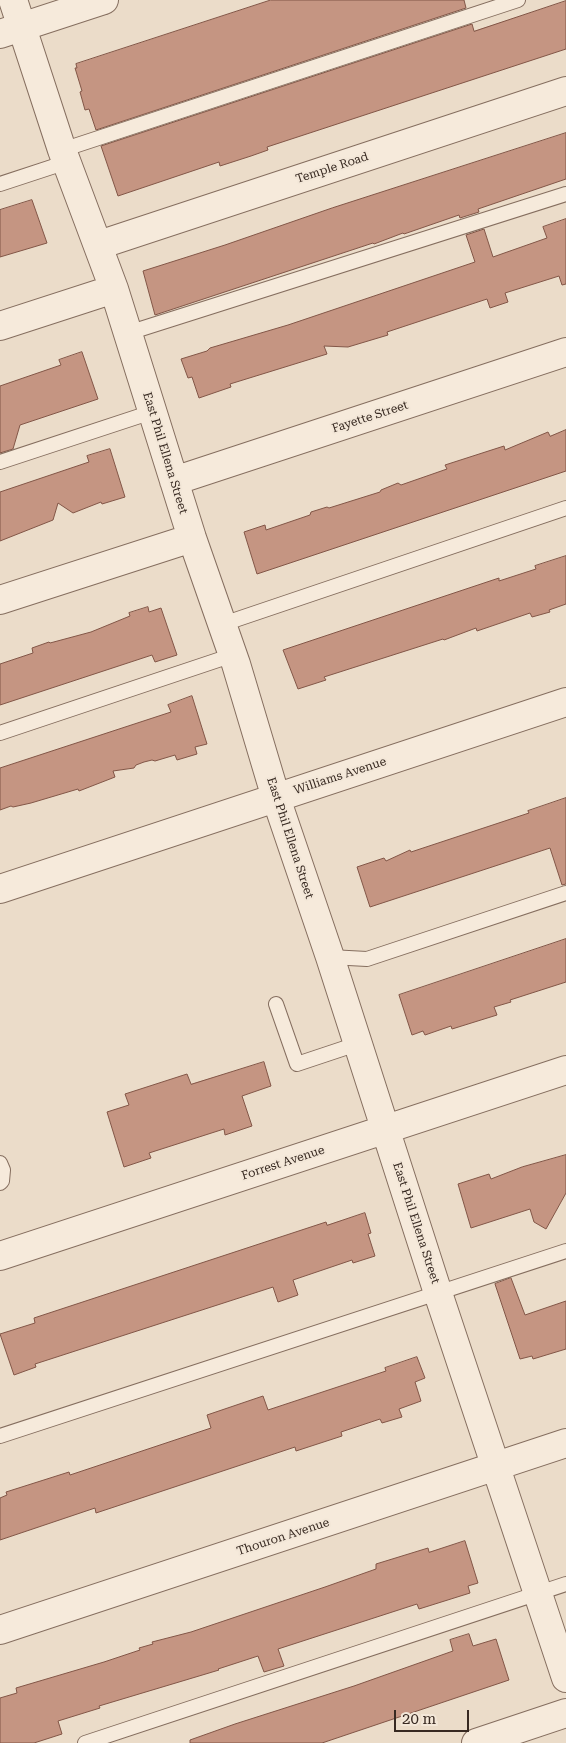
<!DOCTYPE html>
<style>
body{margin:0}
#map{position:relative;width:566px;height:1743px;overflow:hidden;background:#ebdcc9;font-family:"Roboto Serif",serif}
canvas{display:block}
.scale{position:absolute;left:394px;top:1710px;width:75px;height:22px;box-sizing:border-box;border:2px solid #372921;border-top:0;padding-left:6px;font-size:15px;line-height:18px;white-space:nowrap;color:#372921;-webkit-text-stroke:4px #f3e7d8;paint-order:stroke}
</style>
<div id="map">
<canvas width="566" height="1743"></canvas>
<div class="scale">20 m</div>
</div>
<script>
const ctx = document.querySelector('canvas').getContext('2d');
ctx.lineJoin = 'round';
function fillPath(path, color) {
  ctx.fillStyle = color;
  ctx.fill(path, 'evenodd');
}
function strokePath(path, color, width, dash) {
  ctx.strokeStyle = color;
  ctx.lineWidth = width;
  ctx.lineCap = dash ? 'butt' : 'round';
  ctx.setLineDash(dash || []);
  ctx.stroke(path);
}
function drawText(font, color, halo, rows, align = 'center') {
  ctx.font = font + ' "Roboto Serif",serif';
  ctx.lineWidth = 4;
  ctx.setLineDash([]);
  ctx.textBaseline = 'middle';
  ctx.strokeStyle = halo;
  ctx.fillStyle = color;
  for (const [text, x, y, turn = 0] of rows) {
    ctx.save();
    ctx.translate(x, y);
    ctx.rotate((+turn || 0) * Math.PI / 180);
    ctx.textAlign = isNaN(turn) ? turn : align;
    if (halo) ctx.strokeText(text, 0, 0);
    ctx.fillText(text, 0, 0);
    ctx.restore();
  }
}
const building = new Path2D(`
 M271 0H464L466 8 96 130 89 109 85 110 80 92 82 91 75 68H77L76 64Z
 M566 1V49L267 147 268 150 251 156 220 166 219 162 118 196 101 146 472 24 474 31Z
 M566 133V179L478 209 479 212 460 218 459 215 404 234 403 233 374 244 373 243 155 315 143 271 225 245 332 208Z
 M32 200 47 243 0 257V210Z
 M566 219V284L562 285 559 276 505 293 508 302 490 308 487 299 387 332 388 335 348 347 324 346 327 354 230 384 231 387 199 398 192 377 188 378 181 359 207 351 210 348 288 325 475 262 466 235 484 229 493 257 547 238 543 227Z
 M82 352 98 399 20 425 13 449 0 453V386L61 365 59 360Z
 M566 430V471L257 574 244 532 265 525 266 530 310 515 311 512 327 507 329 508 380 492 381 490 398 483 401 485 447 469 445 465 504 446 505 450 548 432 550 436Z
 M110 449 125 497 102 504 101 502 73 513 58 503 53 520 0 541V492L89 462 87 456Z
 M566 556V604L549 610 550 612 532 617 530 613 477 631 476 628 444 640 443 639 324 677 326 680 298 689 283 650 499 578V581L536 569 535 566Z
 M148 607 149 612 161 608 177 655 155 662 152 655 0 705V664L33 653 32 648 49 642 50 643 91 632 130 616 129 613Z
 M192 696 207 744 195 747 197 754 177 760 175 755 155 761 152 760 144 762 136 765 134 768 113 771 115 777 79 791 78 789 31 803 13 807 11 806 0 810V768L171 712 168 705Z
 M566 798V884L562 885 550 848 370 907 357 867 384 858 386 861 410 850 411 852 529 813 528 811Z
 M566 939V982L510 1000 511 1002 494 1007 497 1015 452 1029 451 1026 425 1035 423 1031 412 1035 399 995Z
 M264 1062 271 1086 242 1096 252 1126 225 1135 224 1129 149 1153 151 1158 124 1167 107 1112 129 1105 125 1094 187 1074 191 1084Z
 M566 1155V1193L546 1229 534 1222 530 1209 471 1228 458 1184 489 1174 491 1179 522 1167Z
 M365 1213 371 1233 368 1234 375 1256 353 1263 352 1260 293 1280 298 1295 278 1302 273 1287 35 1364 36 1367 14 1375 0 1334 35 1323 34 1318 326 1222 327 1225Z
 M511 1278 525 1315 566 1301V1349L533 1359 532 1356 520 1359 495 1284Z
 M417 1357 425 1378 415 1382 421 1401 399 1409 402 1417 382 1423 380 1419 341 1432 342 1436 296 1451 295 1447 96 1513 95 1508 0 1540V1498L7 1495 6 1492 69 1472 70 1475 211 1428 207 1415 263 1396 268 1410 386 1371 385 1368Z
 M465 1541 478 1583 468 1586 470 1593 419 1609 417 1604 278 1649 284 1666 264 1672 258 1656 218 1669 219 1670 99 1706 100 1708 58 1721 62 1734 34 1743H0V1698L17 1693 16 1688 104 1662 140 1650 139 1648 153 1644 152 1642 191 1632 325 1587 376 1569V1564L428 1548 429 1552Z
 M469 1634 473 1646 496 1639 509 1680 322 1743H190V1740L235 1724 354 1686 453 1651 450 1640Z`);
fillPath(building, '#c59582');
strokePath(building, '#825647', 1);
const service = new Path2D(`
 M62 150 518 0
 M0 184 67 162
 M128 333 566 194
 M0 462 152 412
 M223 624 566 508
 M0 733 233 655
 M330 957 367 959 566 893
 M276 1004 297 1064 357 1044
 M0 1163 3 1170 2 1181 0 1183
 M0 1436 566 1251
 M85 1743 566 1584`);
const minor = new Path2D(`
 M13 0 62 150 114 289 192 538 236 664 276 798 330 957 438 1293 566 1678
 M99 245 566 91
 M0 326 114 289
 M174 481 566 352
 M0 600 192 538
 M0 889 566 702
 M0 1256 566 1070
 M0 1630 566 1443
 M476 1743 566 1713`);
const tertiary = new Path2D(`
 M0 34 104 0`);
strokePath(service, '#856e5f', 16);
strokePath(minor, '#856e5f', 30);
strokePath(tertiary, '#856e5f', 30);
strokePath(service, '#f6eadb', 14);
strokePath(minor, '#f6eadb', 28);
strokePath(tertiary, '#f6eadb', 28);
drawText('12px', '#372921', '#f3e7d8', [
 ["Temple Road",332,168,-18],
 ["Fayette Street",370,417,-18],
 ["East Phil Ellena Street",165,453,73],
 ["Williams Avenue",340,776,-18],
 ["East Phil Ellena Street",290,838,72],
 ["Forrest Avenue",283,1163,-18],
 ["East Phil Ellena Street",416,1223,72],
 ["Thouron Avenue",283,1537,-18]
]);
</script>
